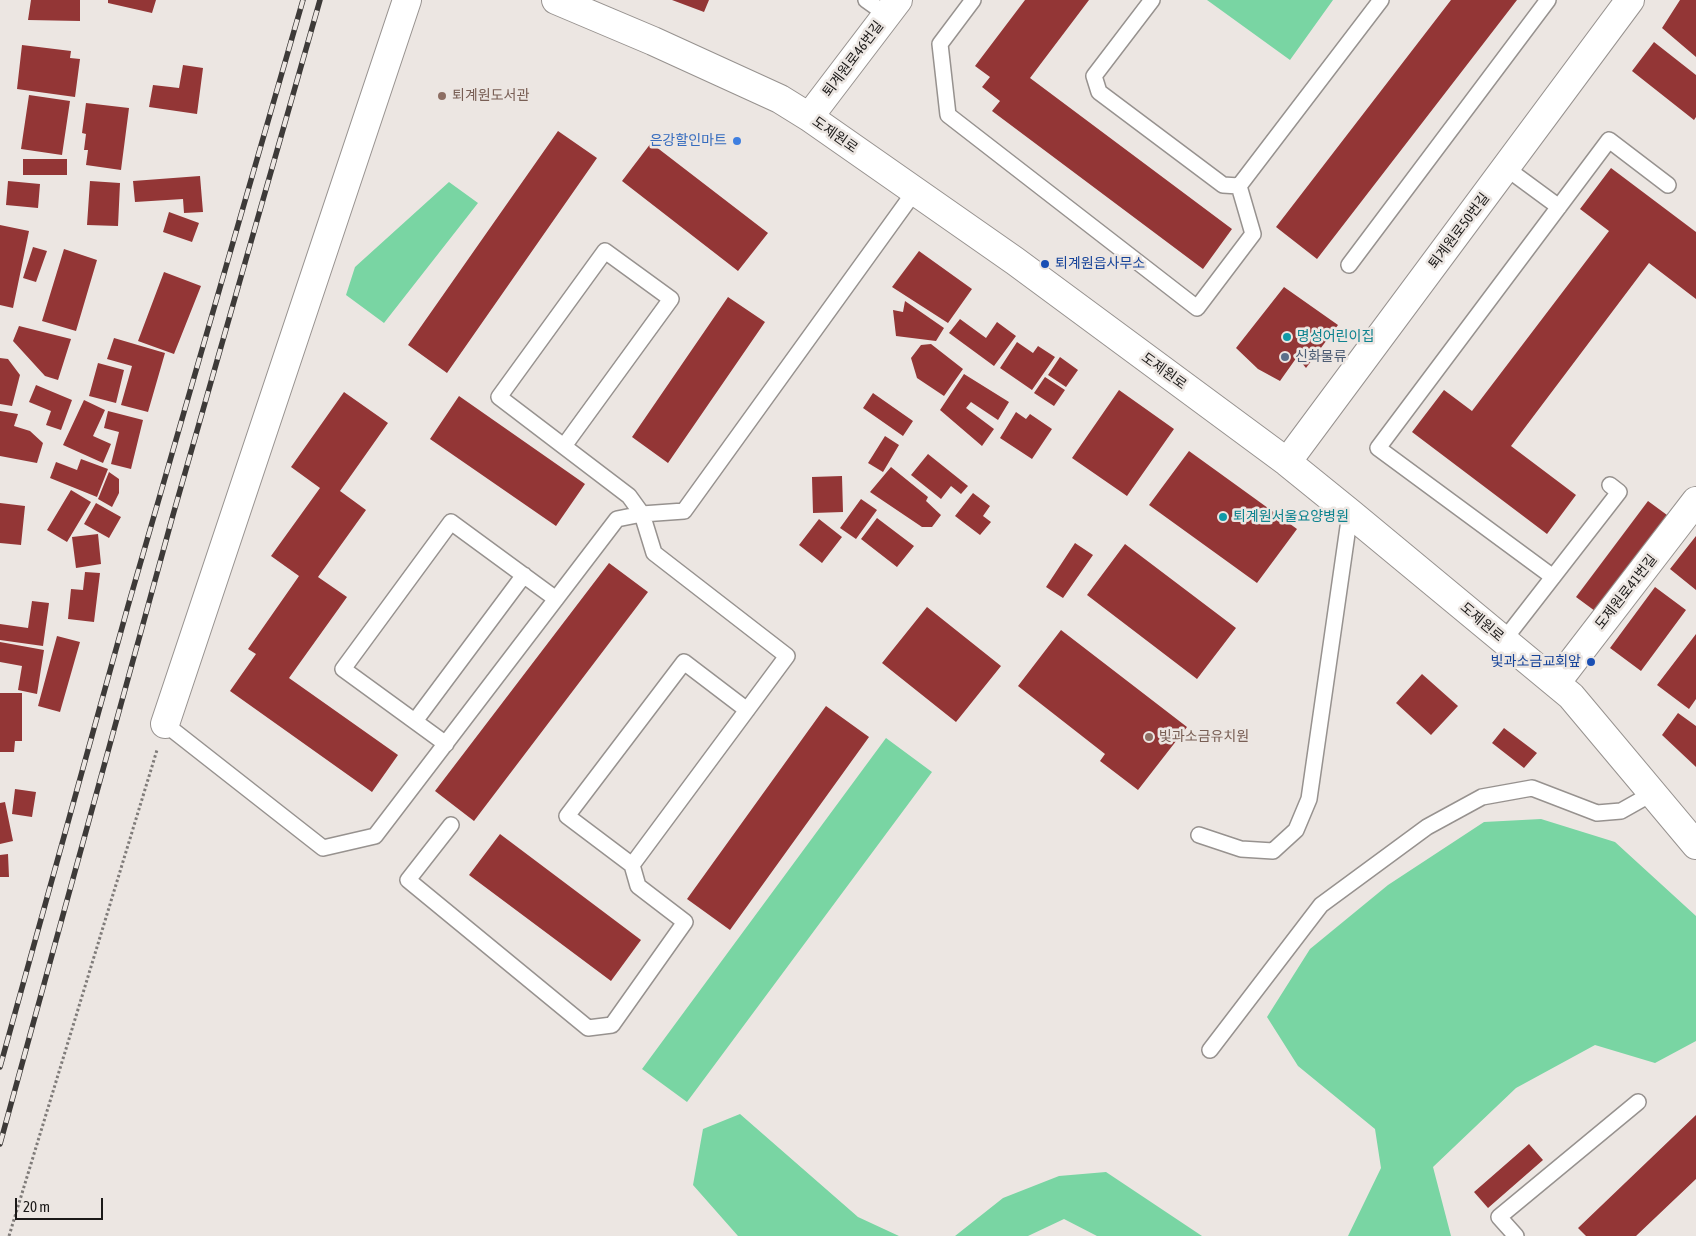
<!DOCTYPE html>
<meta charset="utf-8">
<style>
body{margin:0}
#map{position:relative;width:1696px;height:1236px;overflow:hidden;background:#ece6e2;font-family:"Asap Condensed",sans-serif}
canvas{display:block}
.scale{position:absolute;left:15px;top:1198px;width:88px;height:22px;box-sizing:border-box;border:2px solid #1b1918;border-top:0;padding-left:6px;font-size:15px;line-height:18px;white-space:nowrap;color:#1b1918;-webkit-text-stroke:4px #ece6e2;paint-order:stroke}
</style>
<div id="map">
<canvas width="1696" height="1236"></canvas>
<div class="scale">20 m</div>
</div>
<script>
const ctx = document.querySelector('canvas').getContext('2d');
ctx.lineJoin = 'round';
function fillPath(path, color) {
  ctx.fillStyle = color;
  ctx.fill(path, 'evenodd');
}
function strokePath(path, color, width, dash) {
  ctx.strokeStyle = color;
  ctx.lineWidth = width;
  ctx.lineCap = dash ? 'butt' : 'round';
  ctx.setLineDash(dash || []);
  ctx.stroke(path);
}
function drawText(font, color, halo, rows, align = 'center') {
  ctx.font = font + ' "Asap Condensed","Noto Sans KR",sans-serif';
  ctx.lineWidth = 5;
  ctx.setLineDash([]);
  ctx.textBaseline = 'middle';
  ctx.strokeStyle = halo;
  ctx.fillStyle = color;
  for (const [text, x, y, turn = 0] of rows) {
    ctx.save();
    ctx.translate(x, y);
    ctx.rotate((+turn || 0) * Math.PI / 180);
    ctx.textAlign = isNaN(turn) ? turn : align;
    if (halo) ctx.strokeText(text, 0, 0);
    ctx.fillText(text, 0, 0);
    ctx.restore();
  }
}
fillPath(new Path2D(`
 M1207 0H1333L1290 60Z
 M449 182 478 203 384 323 346 295 355 267Z
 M886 738 932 772 687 1102 642 1069Z
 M1541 819 1615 842 1696 916V1041L1655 1063 1595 1045 1516 1088 1433 1167 1451 1236H1348L1381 1168 1375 1129 1298 1066 1267 1017 1310 949 1388 885 1484 822Z
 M740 1114 858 1217 899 1236H738L693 1185 703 1129Z
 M1106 1172 1202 1236H1097L1064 1219 1028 1236H955L1003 1198 1059 1176Z`), '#79d5a3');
fillPath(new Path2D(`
 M31 0H80V21L28 20Z
 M108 0H156L152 13 108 3Z
 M672 0H709L704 12Z
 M1025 0H1089L1030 78 1232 229 1203 269 992 111 1000 101 982 87 990 77 975 66Z
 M1451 0H1517L1317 259 1276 227Z
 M1680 0H1696V57L1662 28Z
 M1654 42 1696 75V117L1694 120 1632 71Z
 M22 45 71 51 70 58 80 59 75 97 17 89Z
 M183 65 203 68 197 114 149 107 153 85 179 88Z
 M29 95 70 101 62 155 21 149Z
 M86 103 129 108 121 170 86 165 88 150H84L86 134 82 133Z
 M558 131 597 158 447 373 408 345Z
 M651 143 768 233 738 271 622 181Z
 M23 159H67V175H23Z
 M1611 168 1696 232V299L1649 263 1511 446 1576 495 1547 534 1412 432 1444 390 1472 411 1609 231 1580 209Z
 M200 176 203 212 184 213 183 199 135 202 133 181Z
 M8 181 40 184 38 208 6 205Z
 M90 181 120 183 118 226 87 225Z
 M169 212 199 223 192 242 163 232Z
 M0 225 29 231 13 308 0 305Z
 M33 247 47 251 36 282 23 278Z
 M64 249 97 260 76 331 42 321Z
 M919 251 972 289 948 323 892 287Z
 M164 272 201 286 174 354 138 341Z
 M1284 287 1338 325 1306 368 1297 357 1280 381 1258 369 1236 348Z
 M728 297 765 322 668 463 632 437Z
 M905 301 944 328 936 341 896 336 893 310 903 312Z
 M960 319 986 338 997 322 1016 336 994 366 949 333Z
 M19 326 71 339 58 380 45 376 13 341Z
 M114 338 165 353 148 412 121 405 132 366 107 359Z
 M1017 342 1033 353 1038 346 1055 357 1032 390 1000 368Z
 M931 344 963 369 944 396 917 378 911 358 921 345Z
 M1060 357 1078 370 1066 387 1048 375Z
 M0 358 8 359 20 375 12 406 0 404Z
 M98 363 124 370 116 403 89 396Z
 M964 374 1009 402 998 420 971 402 966 408 994 429 982 446 940 410Z
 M1045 377 1065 390 1054 406 1034 393Z
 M36 385 72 400 61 430 46 425 51 411 29 402Z
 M1119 390 1174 429 1127 496 1072 458Z
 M344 392 388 423 340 491 366 510 318 577 347 597 289 678 398 755 372 792 230 691 256 654 248 649 299 576 271 556 320 488 291 467Z
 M873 393 913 421 903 436 863 408Z
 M459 396 585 484 556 526 430 439Z
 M84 400 105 410 93 436 111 444 103 463 63 445Z
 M0 411 18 414 14 426 30 431 43 443 37 463 0 456Z
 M108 411 143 420 131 469 111 464 119 432 104 428Z
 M1016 412 1026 419 1030 414 1052 429 1032 459 1000 438Z
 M885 436 899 445 883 472 868 463Z
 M1189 451 1297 529 1257 583 1149 505Z
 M928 454 968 486 961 494 951 486 941 499 911 475Z
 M81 459 108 469 97 497 50 478 56 462 77 470Z
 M891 467 928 497 926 501 941 515 932 527H922L870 492Z
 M109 472 119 479V493L112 507 98 499Z
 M842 476 843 512 813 513 812 477Z
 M71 490 91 502 67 542 47 530Z
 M973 493 990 506 983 516 991 522 980 535 955 516Z
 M861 499 877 510 856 539 840 528Z
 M1648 501 1667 515 1595 611 1576 597Z
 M0 503 25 506 21 545 0 543Z
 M96 503 121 517 109 538 84 524Z
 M877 518 914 546 897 567 861 539Z
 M819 519 842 537 822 563 799 545Z
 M98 534 101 564 76 568 72 537Z
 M1696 536V590L1670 569Z
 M1075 543 1093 555 1063 598 1046 587Z
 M1125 544 1236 628 1197 679 1087 595Z
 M609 563 648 592 474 821 435 791Z
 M85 572 100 573 94 622 68 619 71 589 83 590Z
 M1655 587 1686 610 1641 671 1610 648Z
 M32 601 49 603 43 646 0 640V624L28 628Z
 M927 607 1001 666 956 722 882 663Z
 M1061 630 1187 727 1138 790 1100 761 1105 754 1018 686Z
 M1696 634V699L1689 709 1657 685Z
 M57 636 80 642 60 712 38 706Z
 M0 642 44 650 37 694 18 690 22 666 0 662Z
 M1422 674 1458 706 1431 735 1396 703Z
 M0 693H22V741H15L14 752H0Z
 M826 706 869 737 730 930 687 899Z
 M1678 713 1696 726V767L1662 735Z
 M1504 728 1537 753 1524 768 1492 743Z
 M15 789 36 792 32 817 12 814Z
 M5 802 13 841 0 844V803Z
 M500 834 641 940 611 981 469 875Z
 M8 854 9 877H0V855Z
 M1696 1115V1179L1636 1236H1586L1578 1228Z
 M1529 1144 1543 1160 1488 1208 1474 1192Z`), '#933636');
const service = new Path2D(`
 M866 0 887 15
 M973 0 940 44 948 115 1197 308 1253 234 1239 186
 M1152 0 1094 76 1099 92 1223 185 1239 186 1381 0
 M1506 168 1559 207
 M1349 265 1548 0
 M1553 577 1378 448 1609 140 1668 185
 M1504 640 1619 492 1610 485
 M747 710 684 662 567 816 632 865 787 656 654 553 642 514 684 511 915 191
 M415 721 524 575
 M165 724 323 848 375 836 617 519 642 514 629 496 499 397 605 251 671 299 564 446
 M446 744 343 669 451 522 556 599
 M451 825 408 880 588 1028 612 1025 685 922 638 886 632 865
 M1199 835 1241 849 1273 851 1296 830 1309 799 1350 513
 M1210 1050 1321 905 1427 827 1482 797 1532 788 1597 813 1621 811 1653 793
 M1516 1236 1499 1217 1638 1102`);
const minor = new Path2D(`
 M556 0 653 41 780 99 809 117 1015 261 1287 462 1350 513 1571 696 1696 845
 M809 117 898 0
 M1287 462 1630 0
 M1556 683 1696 501
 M165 724 407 0`);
strokePath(service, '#97928f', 18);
strokePath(minor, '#97928f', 30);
strokePath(new Path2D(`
 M9 1236 157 750`), '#7f7b79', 3, [2.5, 2.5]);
strokePath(service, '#fff', 15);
strokePath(minor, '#fff', 28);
const rail = new Path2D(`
 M0 1067 128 606 303 0
 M0 1144 173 515 320 0`);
strokePath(rail, '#3d3a38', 5.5);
strokePath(rail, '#ece6e2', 4, [11]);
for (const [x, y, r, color] of [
 [442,96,5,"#8d6e63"],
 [737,141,5,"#3f7fe0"],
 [1045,264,5,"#1a4fb4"],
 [1287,337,5,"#0f9aa8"],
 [1285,357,5,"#5c6f8a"],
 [1223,517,5,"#0f9aa8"],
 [1591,662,5,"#1a4fb4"],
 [1149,737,5,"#8d6e63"]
]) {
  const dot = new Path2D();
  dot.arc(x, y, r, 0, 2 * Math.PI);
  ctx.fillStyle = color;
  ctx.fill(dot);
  strokePath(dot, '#ece6e2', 2);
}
drawText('14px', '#1b1918', '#ece6e2', [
 ["퇴계원로46번길",853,59,-53],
 ["도제원로",835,135,35],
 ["퇴계원로50번길",1459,231,-53],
 ["도제원로",1164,371,36],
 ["도제원로41번길",1626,592,-52],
 ["도제원로",1482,622,40]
]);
drawText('14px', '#785e54', '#ece6e2', [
 ["퇴계원도서관",452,96],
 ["빛과소금유치원",1159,737]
], 'left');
drawText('14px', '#366cbe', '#ece6e2', [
 ["은강할인마트",727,141]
], 'right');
drawText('14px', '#164399', '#ece6e2', [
 ["퇴계원읍사무소",1055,264],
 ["빛과소금교회앞",1581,662,"right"]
], 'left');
drawText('14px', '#0d838f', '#ece6e2', [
 ["명성어린이집",1297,337],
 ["퇴계원서울요양병원",1233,517]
], 'left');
drawText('14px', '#4e5e75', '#ece6e2', [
 ["신화물류",1295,357]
], 'left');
</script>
